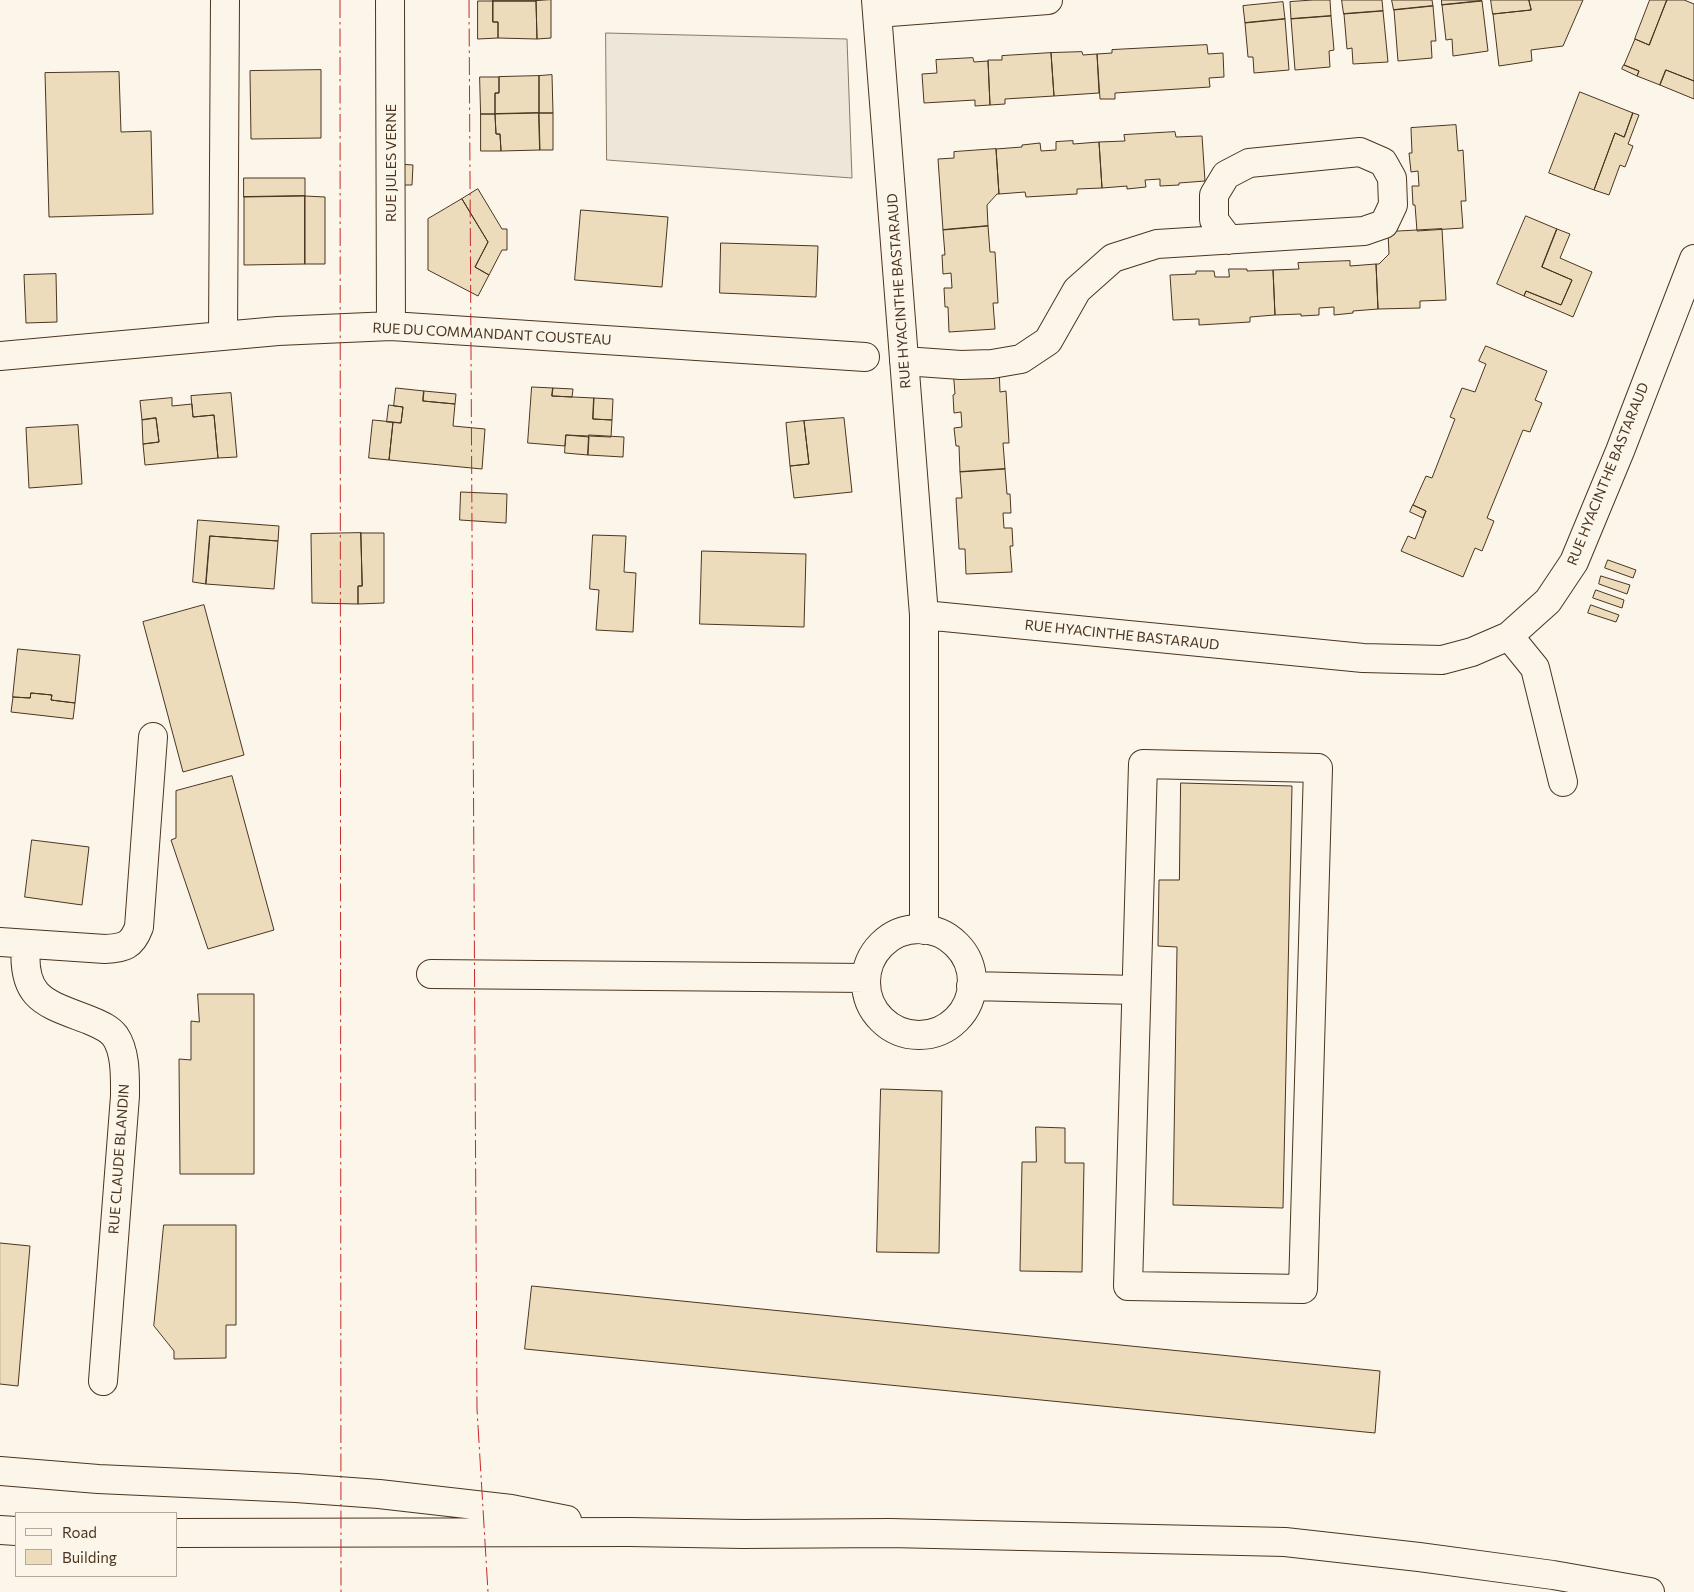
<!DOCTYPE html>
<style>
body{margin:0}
#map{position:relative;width:1694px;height:1592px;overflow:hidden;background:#fbf6e9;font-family:Commissioner,sans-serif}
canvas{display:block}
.legend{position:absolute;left:15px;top:1512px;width:162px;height:65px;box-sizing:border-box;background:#fbf6e9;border:1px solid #b4a999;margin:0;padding:6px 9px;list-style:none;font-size:15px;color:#4a3520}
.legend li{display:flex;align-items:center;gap:10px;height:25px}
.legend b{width:25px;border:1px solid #b4a999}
</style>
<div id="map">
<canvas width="1694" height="1592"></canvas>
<ul class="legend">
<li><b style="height:6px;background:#fbf6e9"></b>Road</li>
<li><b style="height:14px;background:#ecdcbc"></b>Building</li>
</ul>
</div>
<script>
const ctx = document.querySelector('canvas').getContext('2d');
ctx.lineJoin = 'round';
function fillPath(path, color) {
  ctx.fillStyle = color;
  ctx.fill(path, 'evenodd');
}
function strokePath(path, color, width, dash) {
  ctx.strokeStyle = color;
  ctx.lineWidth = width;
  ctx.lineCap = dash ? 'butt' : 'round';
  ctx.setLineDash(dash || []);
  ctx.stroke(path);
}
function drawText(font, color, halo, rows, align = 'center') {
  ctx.font = font + ' Commissioner,sans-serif';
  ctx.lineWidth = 4;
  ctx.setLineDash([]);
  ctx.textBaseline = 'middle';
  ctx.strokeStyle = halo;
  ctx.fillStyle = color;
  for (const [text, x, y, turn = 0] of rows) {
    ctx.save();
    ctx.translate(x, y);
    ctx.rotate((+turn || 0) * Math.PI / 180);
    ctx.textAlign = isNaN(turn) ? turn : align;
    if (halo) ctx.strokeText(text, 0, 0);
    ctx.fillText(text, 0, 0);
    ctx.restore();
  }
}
const parking = new Path2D(`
 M606 33 847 39 852 178 607 160Z`);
fillPath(parking, '#ede7d9');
strokePath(parking, '#887966', 1);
const building = new Path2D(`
 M493 0H536V1H493Z
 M551 0V38L537 39 536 1Z
 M1313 0H1330L1331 16 1291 19 1290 2Z
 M1342 0H1382L1383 11 1344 14Z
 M1392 0H1432L1433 6 1394 10Z
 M1442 0H1481L1482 1 1442 5Z
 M1491 0H1529L1531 10 1493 14Z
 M1529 0H1583L1563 46 1531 50 1532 61 1499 66 1493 14 1531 10Z
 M1650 0H1667L1649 45 1635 39Z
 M1667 0H1684L1694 4V81L1666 70 1660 85 1637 76 1639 71 1624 65 1635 39 1649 45Z
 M478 1H493V22H498V38L478 39Z
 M493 1H536L537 39 498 38V22H493Z
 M1482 1 1488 51 1453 56 1452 39 1446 40 1442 5Z
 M1283 2 1285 19 1245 23 1243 6Z
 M1433 6 1436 41H1431L1432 58 1398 61 1394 10Z
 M1383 11 1388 62 1353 64 1352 48 1347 49 1344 14Z
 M1331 16 1334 50 1329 51 1330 67 1295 70 1291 19Z
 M1285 19 1289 70 1254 73 1253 57H1248L1245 23Z
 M1207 45 1208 54 1223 53 1224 77 1209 78 1210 87 1115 93V99H1100L1097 54 1112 53V50Z
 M1082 52 1083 55 1097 54 1099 93 1054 96 1051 53Z
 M1051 53 1054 96 1005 99V104L990 105 988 60H1002V56Z
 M973 58 974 62 988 61 990 105 975 106V100L924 103 922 74 937 73 936 60Z
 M1624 65 1639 71 1637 76 1622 69Z
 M321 70V138L251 139 250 71Z
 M1666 70 1694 81V99L1660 85Z
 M119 72 121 132 151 131 153 214 49 217 45 73Z
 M552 75 553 113H539V76Z
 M539 76V113L495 114V93H499V77Z
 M480 77H499V93H495V114H481Z
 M1580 92 1633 113 1624 137 1615 133 1594 190 1549 173Z
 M539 113H553V150H540Z
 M539 113 540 150 501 151 500 134H496L495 114Z
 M1633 113 1639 115 1628 144 1633 146 1625 167 1620 165 1609 195 1594 190 1615 133 1624 137Z
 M481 114H495L496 134H500L501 151H481Z
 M1456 125 1458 151 1463 150 1466 201H1461L1463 228 1417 231 1415 205H1413L1412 186H1419L1418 171 1411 172 1409 153H1412L1411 128Z
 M1175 132 1176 137 1202 136 1205 181 1179 183V185L1160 186V179L1145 180 1146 187 1127 189V186L1102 188 1099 142 1125 141 1124 135Z
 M1073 141V144L1099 142 1102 188 1077 189V194L1026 197 1025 192 999 194 996 149 1022 147V145L1040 143 1041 151 1056 150V142Z
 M996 149 999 194H997L987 205 988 226 943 230 938 159 954 158V152Z
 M399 164 413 165 412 185H398Z
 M244 178H305V196L244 197Z
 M478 189 502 229H507V250H502L489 275 475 267 488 242 462 199Z
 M305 196 325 197V264H305Z
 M305 196V264L244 265V197Z
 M462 199 488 242 475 267 489 275 478 296 428 270V219Z
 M581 210 668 217 662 287 575 280Z
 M1526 216 1557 229 1542 267 1572 280 1561 305 1526 291 1524 296 1497 284Z
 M988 226 990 252H995L998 303H993L995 329 949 332 948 307H945L944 288H952L951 273 943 274 942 255H945L943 230Z
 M1442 229 1446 300 1420 301V308L1378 309 1376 264H1379L1389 254 1388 232Z
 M1557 229 1570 234 1560 258 1592 272 1573 317 1524 296 1526 291 1561 305 1572 280 1542 267Z
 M721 243 818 246 816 297 720 293Z
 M1350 261V266L1376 264 1378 309 1353 311V313L1334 315V307L1319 308V315L1301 316V314L1275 315 1273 270 1299 269 1298 263Z
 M1229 269H1247V271L1273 270 1275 315 1250 317V322L1199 325V319L1173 320 1170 275 1196 274V271H1214L1215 277H1229Z
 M56 274 57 322 26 323 24 275Z
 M1486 346 1547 371 1535 400 1542 403 1530 432 1523 430 1487 518 1494 521 1482 551 1475 548 1463 577 1401 551 1408 536 1415 539 1426 511 1413 505 1426 476 1432 478 1455 419 1450 417 1462 388 1475 392 1486 364 1479 361Z
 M999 366 1000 392 1006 391 1009 443H1003L1005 469 960 472 959 446H956L954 428 962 427 961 412 954 413 953 395 955 394 953 369Z
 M532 387 553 388 552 396 594 398 593 419 612 420 611 437 566 435 565 446 528 443Z
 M396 388 424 391 423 401 455 404 453 426 485 429 482 469 389 460 393 422 401 423 403 407 394 406Z
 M553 388 573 389 572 397 552 396Z
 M424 391 456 394 455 404 423 401Z
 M231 393 237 457 218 458 214 415 193 417 191 396Z
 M172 398V406L192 404 193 417 214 415 218 458 145 465 143 444 159 442 156 418 142 420 140 401Z
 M594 398 613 399 612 420 593 419Z
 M389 405 403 407 401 423 387 422Z
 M156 418 159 442 143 444 142 420Z
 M844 418 852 492 794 498 790 466 809 464 804 421Z
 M373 420 393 422 389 460 369 458Z
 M804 421 809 464 790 466 786 423Z
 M78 425 82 484 29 488 26 428Z
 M566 435 589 437 588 455 565 453Z
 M589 435 624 437 623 457 588 455Z
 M1005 469 1007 494H1010L1011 513H1003L1004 528H1012L1013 546H1010L1012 572 966 574 965 549H959L956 498H962L960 472Z
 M461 492 507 494 506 523 460 520Z
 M1413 505 1426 511 1423 518 1410 512Z
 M198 520 279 526 278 541 210 536 206 584 193 582Z
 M361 533 362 586H358V604L312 603 311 534Z
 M361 533H384V603L358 604V586H362Z
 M593 535 626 536 624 572 636 573 633 632 596 630 599 590 590 589Z
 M210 536 278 541 274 589 206 584Z
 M702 551 806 554 804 627 700 624Z
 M1608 560 1636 570 1633 578 1605 568Z
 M1601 576 1630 585 1627 594 1599 584Z
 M1596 590 1624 600 1622 608 1593 598Z
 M204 605 244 755 183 772 143 622Z
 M1591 605 1619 615 1616 622 1588 613Z
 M18 649 80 655 75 703 51 700 52 695 31 693 30 698 13 697Z
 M31 693 52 695 51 700 75 703 73 719 11 712 13 697 30 698Z
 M232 776 274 930 208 949 171 840 176 838V791Z
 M1181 783 1292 786 1283 1208 1173 1205 1177 947 1158 946 1159 880H1179Z
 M32 840 89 847 82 905 25 897Z
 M198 994H254V1174H180L179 1059 191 1060V1021L199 1022Z
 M881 1089 942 1091 939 1253 877 1252Z
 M1036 1127 1065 1128V1163H1084L1082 1272 1020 1271 1022 1162H1036Z
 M164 1225H236V1325H226V1358L174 1359V1351L154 1326Z
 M0 1243 30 1246 18 1386 0 1384Z
 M532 1286 1380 1371 1375 1433 525 1349Z`);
fillPath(building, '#ecdcbc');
strokePath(building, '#4a3520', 1);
const minor = new Path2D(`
 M390 0 391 326
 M876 0 924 615 1363 658 1442 660 1472 652 1509 636 1548 601 1574 562 1620 451 1694 259
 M877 13 1048 0
 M223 336 225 0
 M0 356 278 331 391 326 865 357
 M904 361 961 365 992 364 1021 359 1048 341 1077 290 1113 258 1157 244 1364 231 1384 224 1393 205 1392 178 1383 162 1360 152 1249 163 1226 175 1214 195V220L1229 240
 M924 615V930
 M1509 636 1535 668 1563 782
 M1143 764 1318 768 1303 1289 1128 1286Z
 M866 982a53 53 0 1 1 106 0a53 53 0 1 1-106 0Z
 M0 942 105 949C124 948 132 946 139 927L153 737
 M26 944C21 999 45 1003 89 1020 98 1024 108 1027 115 1036 126 1052 125 1077 125 1096L103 1381
 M431 974 866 978
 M971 986 1136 990`);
const highway = new Path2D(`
 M0 1471 98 1479 296 1488 379 1494 511 1509 567 1520
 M0 1530 16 1531
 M176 1533 630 1532 743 1534 890 1533 1285 1542 1419 1557 1553 1575 1650 1592`);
strokePath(minor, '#4a3520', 30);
strokePath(highway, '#4a3520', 30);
strokePath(minor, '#fbf6e9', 28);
strokePath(highway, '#fbf6e9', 28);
strokePath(new Path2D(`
 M340 0 341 1592
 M469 0 477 1409 488 1592`), '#c62828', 1, [18, 4, 2.5, 4]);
drawText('14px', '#4a3520', '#fbf6e9', [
 ["RUE JULES VERNE",391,163,-90],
 ["RUE HYACINTHE BASTARAUD",899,291,-94],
 ["RUE DU COMMANDANT COUSTEAU",492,334,3],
 ["RUE HYACINTHE BASTARAUD",1608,474,-68],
 ["RUE HYACINTHE BASTARAUD",1122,635,6],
 ["RUE CLAUDE BLANDIN",119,1159,-86]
]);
</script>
